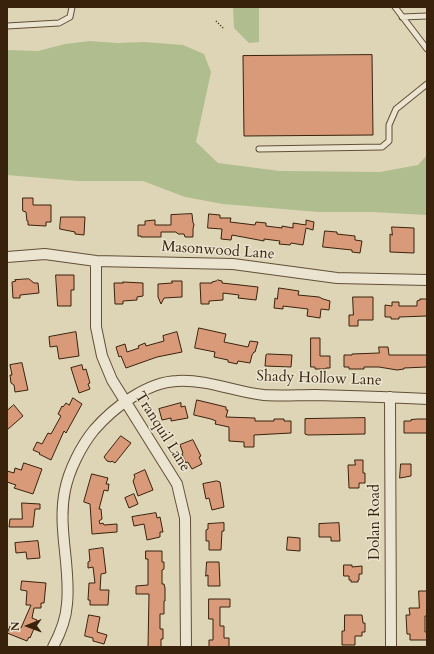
<!DOCTYPE html>
<style>
body{margin:0}
#map{position:relative;width:434px;height:654px;overflow:hidden;background:#ded5b7;font-family:Cardo,serif}
canvas{display:block}
.frame{position:absolute;inset:0;border:8px solid #39220c;pointer-events:none}
.north{position:absolute;left:8px;top:606px;width:40px;height:40px;-webkit-text-stroke:3px #eae4d0;paint-order:stroke;rotate:269deg;font-size:11px;font-weight:700;line-height:16px;text-align:center;color:#39220c}
.north::after{content:'';display:block;margin:auto;width:14px;height:18px;background:#39220c;clip-path:polygon(50% 0,100% 100%,50% 72%,0 100%)}
</style>
<div id="map">
<canvas width="434" height="654"></canvas>
<div class="frame"></div>
<div class="north">N</div>
</div>
<script>
const ctx = document.querySelector('canvas').getContext('2d');
ctx.lineJoin = 'round';
function fillPath(path, color) {
  ctx.fillStyle = color;
  ctx.fill(path, 'evenodd');
}
function strokePath(path, color, width, dash) {
  ctx.strokeStyle = color;
  ctx.lineWidth = width;
  ctx.lineCap = dash ? 'butt' : 'round';
  ctx.setLineDash(dash || []);
  ctx.stroke(path);
}
function drawText(font, color, halo, rows, align = 'center') {
  ctx.font = font + ' Cardo,serif';
  ctx.lineWidth = 3;
  ctx.setLineDash([]);
  ctx.textBaseline = 'middle';
  ctx.strokeStyle = halo;
  ctx.fillStyle = color;
  for (const [text, x, y, turn = 0] of rows) {
    ctx.save();
    ctx.translate(x, y);
    ctx.rotate((+turn || 0) * Math.PI / 180);
    ctx.textAlign = isNaN(turn) ? turn : align;
    if (halo) ctx.strokeText(text, 0, 0);
    ctx.fillText(text, 0, 0);
    ctx.restore();
  }
}
fillPath(new Path2D(`
 M233 7H259V42L249 43 234 28Z
 M90 41 117 43 145 42 183 45 204 54 211 72 196 142 218 163 280 171 380 172 418 165 427 155V215L373 212H318L223 204 185 197 143 181H78L7 175V50L38 51 65 44Z`), '#b0bd8f');
const building = new Path2D(`
 M372 55 373 135 244 136 243 56Z
 M23 198H33V205H51V222H46V226L28 225V221H27L26 212 23 211Z
 M192 214 193 223 194 224 193 229V237H185L184 234H178L176 232H161V237H141V236H138V225H145V221L155 220V225H171V215Z
 M209 214 220 215V218H231L230 222 255 225 256 222 266 223V226L282 228V226L293 228V223L306 225V220L314 222 313 230 306 228 303 245 291 243 290 245 279 244 280 241 264 239V241L232 235 231 240 221 239 222 229 208 228Z
 M61 217H85L84 235 75 234V232L60 229Z
 M392 227 414 228V253L390 252V234L392 235Z
 M325 231 337 232V234L355 236V240L362 241 360 253 352 252V250L323 247Z
 M56 275H74V290H71V306H58Z
 M29 279 34 283H38L39 293 20 295V298H13L12 282 16 281 15 280Z
 M218 280 222 281V283L258 287 256 300 238 298 239 295 223 293V300L209 301V304H201L200 283H212V282L216 281Z
 M172 281H182V297L164 298 161 304 158 297V284L172 283Z
 M123 282 143 283V296L137 297V300L123 301V304H115L114 283H123Z
 M279 288 299 291 298 295 319 297 323 299 330 301 329 310 321 309 320 318 307 316 308 309 283 306V309L274 308 275 298 277 299Z
 M353 297H373V320H358V326H349V315H353Z
 M420 299H427V316L399 317V319H391V317H385V305L392 306V302H399V306H417V301L420 300Z
 M199 328 226 334 224 342 248 347 250 341 258 342 255 352H254L252 355 250 363 238 361 237 364 228 362V360L214 357 215 352 195 348Z
 M76 332 79 356 59 359 57 346 50 347 49 337Z
 M177 332 182 352 157 357 126 368 121 356 119 357 116 347 125 344 127 352 139 348 138 346 145 343 146 346 164 341 163 336Z
 M311 338H320V356H330V368H326V369H315V367H311Z
 M379 347H388L389 355H427V367L404 368V369L397 370 379 367H364V369H349V367H344V355H352V354L379 353Z
 M268 354 292 355 291 367 265 366 266 355Z
 M22 363 28 390 15 392 14 385 11 383 10 375H12L10 365Z
 M82 365 83 370 86 369 90 383 88 384 90 389 79 393 71 368Z
 M73 398 82 404 66 433 64 431 51 460 39 454 40 453 33 450 37 442 42 444 48 433 51 434 61 416 58 414 62 406 63 407 66 403 69 405Z
 M197 400 226 407V410H228L226 417 255 418V421H274V419H284V421H291V433L254 435V447H244V442L229 441V427L215 424 216 421 211 419 194 415Z
 M181 403V407L185 406 188 418 171 421V418L162 420 159 409Z
 M14 405 23 416 7 430V411Z
 M365 418V434L308 435 305 434V419Z
 M418 419H427V433H404V421H411V420Z
 M121 436 131 443 115 463 112 461 111 462 107 461 104 457 107 453Z
 M193 440 201 456 199 457 202 464 192 469 189 464 188 462 186 463 182 454 183 453 180 445Z
 M355 460H363V473H365V483H359V488H349L348 465H355Z
 M24 463 42 469 33 494 14 488 16 485 7 482V471L14 473 15 468 21 470Z
 M401 464H411V476L400 478Z
 M145 470 153 490 138 496 133 481 135 477 134 475Z
 M92 474 108 478 106 484H109L108 491 104 490 99 509H101L102 519 99 521 100 524 103 523 104 525 117 524V532L92 534 90 504 84 502Z
 M217 481 220 482 224 507 212 510 209 498 206 499 203 484Z
 M134 494 138 504 129 508 125 498Z
 M22 503 40 504V509H35L33 527H9L10 519H22Z
 M156 513 157 518 160 517 163 532H160V537L147 540 144 524 134 526 132 517Z
 M224 523V531H222L221 550H209V541H206V530L208 529V524Z
 M339 523 340 541H331V537H319V524Z
 M288 537 300 538V551L287 550Z
 M38 541 40 558 27 559 26 552 16 553 15 543Z
 M103 548 106 573 101 574 100 590H109L108 605H90V600H88L89 583H95L93 567 88 568V562L90 561 89 550Z
 M146 551H162V562H164V569L162 570V584H164L165 588V601H164V614H160V629H163V639H161V647H148L149 594H136V586L148 585V559H146Z
 M207 562H219L220 586H208V575L206 576Z
 M344 565H352V567L362 566V574H359V580H358V582H351V580H349V576H344Z
 M22 581 46 583 44 603H41V608H34L32 618 37 620 36 624 30 638 29 637 27 641 7 633 11 624 21 628 31 605H26L27 591 21 590Z
 M419 591H427V616H425V632H427V640H410V634H407L406 615H410L409 608H419Z
 M209 599H230V607H220V626H224V638H229V647H209V640H213V619H209Z
 M89 615 100 617 97 632 107 635 104 644 93 641V638L85 636Z
 M345 615H362L363 623H365V632H362V636H355V645H342V631H344Z`);
fillPath(building, '#d99a79');
strokePath(building, '#39220c', 1);
const lane = new Path2D(`
 M395 7 427 49
 M402 17 427 16
 M7 26 59 23 70 17 72 7
 M259 149 382 147 389 141V125L396 109 427 84`);
const street = new Path2D(`
 M7 257 45 254 96 261 233 264 337 278 427 280
 M96 261V327L102 356 112 380 177 484 185 518 186 647
 M390 397 391 647
 M53 647C60 634 66 620 67 604 71 566 57 528 65 490 69 470 81 446 94 430 113 408 147 382 177 381 207 379 235 392 264 395 281 396 298 395 315 395 353 396 390 397 427 399`);
strokePath(lane, '#624f37', 7);
strokePath(street, '#624f37', 12);
strokePath(new Path2D(`
 M216 21 224 29`), '#39220c', 1.5, [1, 2]);
strokePath(lane, '#eae4d0', 5);
strokePath(street, '#eae4d0', 10);
drawText('15px', '#39220c', '#eae4d0', [
 ["Masonwood Lane",218,251,4],
 ["Shady Hollow Lane",319,379,2],
 ["Tranquil Lane",162,432,58],
 ["Dolan Road",376,522,-90]
]);
</script>
